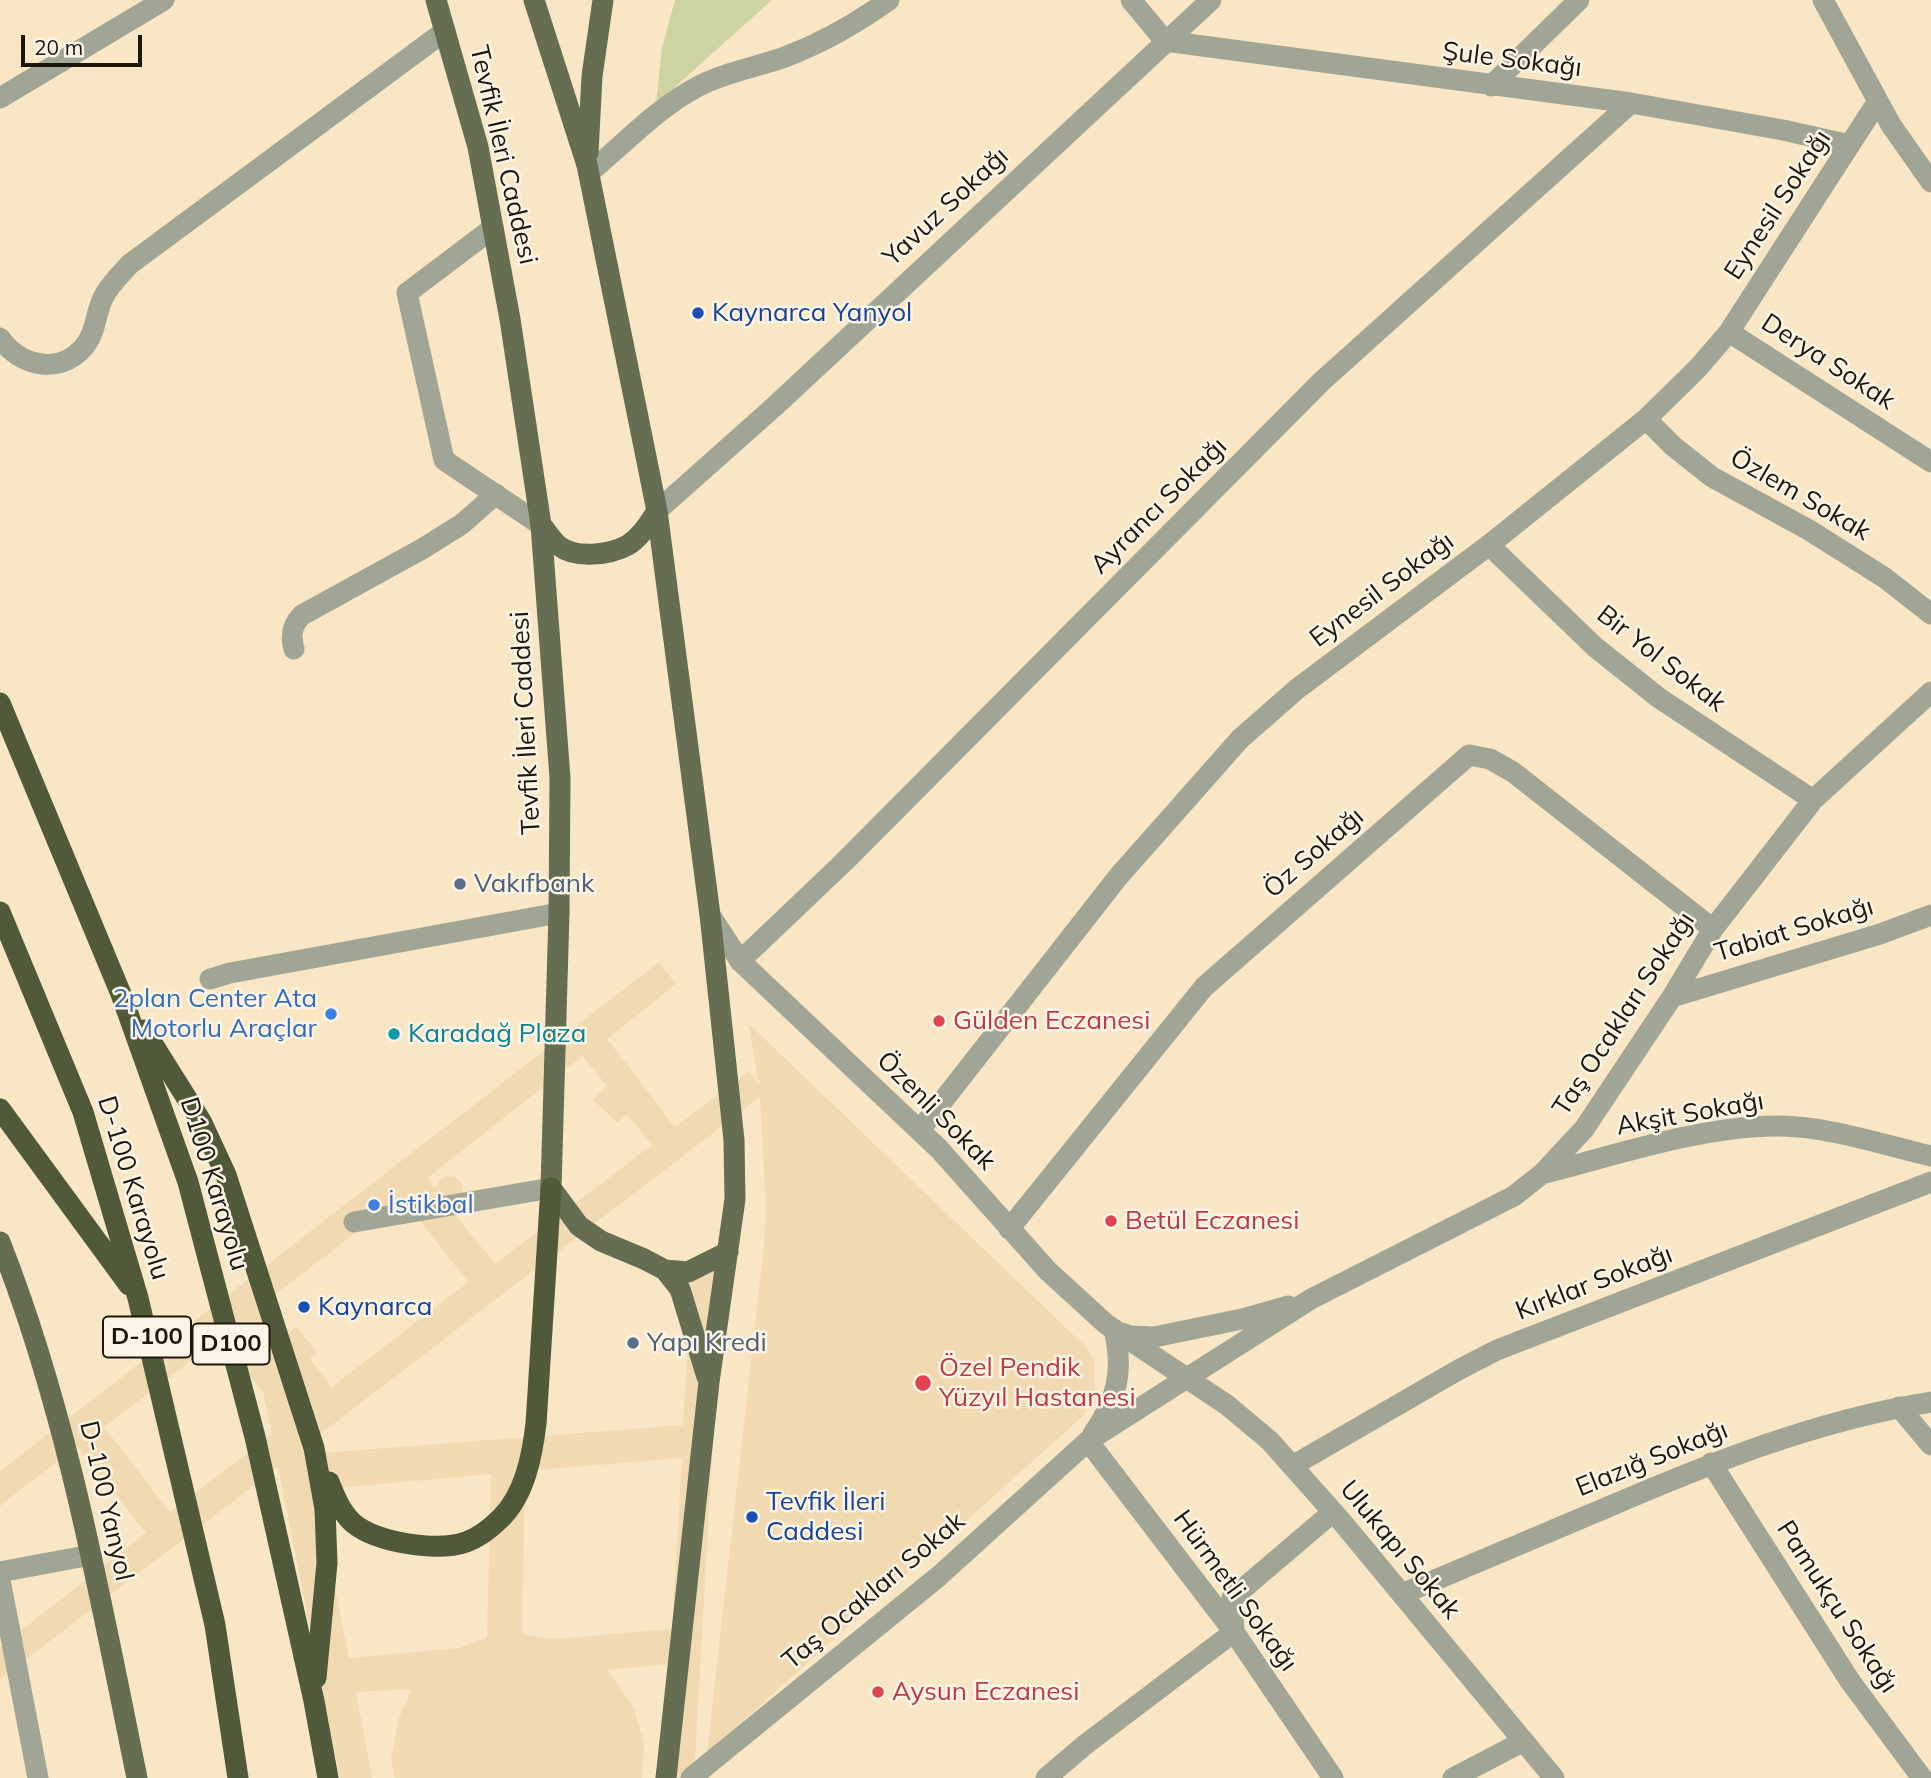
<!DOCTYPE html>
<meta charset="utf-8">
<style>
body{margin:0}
#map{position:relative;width:1931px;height:1778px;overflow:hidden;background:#f9e6c4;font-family:Mulish,sans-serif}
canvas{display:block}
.scale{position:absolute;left:21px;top:35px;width:121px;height:32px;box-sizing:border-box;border:4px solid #1d160a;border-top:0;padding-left:9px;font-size:21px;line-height:24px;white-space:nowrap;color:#1d160a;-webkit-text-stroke:5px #fcf5e7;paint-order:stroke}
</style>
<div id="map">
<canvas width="1931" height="1778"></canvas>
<div class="scale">20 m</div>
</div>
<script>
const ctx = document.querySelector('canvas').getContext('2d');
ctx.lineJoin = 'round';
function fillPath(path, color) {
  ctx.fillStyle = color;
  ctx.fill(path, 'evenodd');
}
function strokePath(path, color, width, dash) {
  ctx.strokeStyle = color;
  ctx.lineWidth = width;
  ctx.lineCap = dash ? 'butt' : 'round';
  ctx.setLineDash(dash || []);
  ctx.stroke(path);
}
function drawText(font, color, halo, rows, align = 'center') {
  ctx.font = font + ' Mulish,sans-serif';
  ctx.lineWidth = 5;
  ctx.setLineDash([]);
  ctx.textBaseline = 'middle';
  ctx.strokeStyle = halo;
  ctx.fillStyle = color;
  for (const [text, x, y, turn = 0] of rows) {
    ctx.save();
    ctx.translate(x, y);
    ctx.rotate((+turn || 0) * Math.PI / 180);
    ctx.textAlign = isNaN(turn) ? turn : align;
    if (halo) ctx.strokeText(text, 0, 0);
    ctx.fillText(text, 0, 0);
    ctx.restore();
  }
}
fillPath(new Path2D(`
 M659 962 676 984 607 1039 675 1127 749 1071 759 1085 748 1023 1087 1348 1094 1361 1095 1390 1083 1416 707 1753 764 1245 766 1208 760 1097 306 1445 308 1454 683 1425 693 1260 723 1262 694 1778H664L670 1664 607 1670 633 1706 644 1744 642 1778H395L391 1759 399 1718 412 1689 356 1692 372 1778H340L278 1467 0 1679V1647L146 1533 77 1446 0 1506V1471ZM583 1056 606 1085 593 1100 618 1123 627 1114 652 1145 495 1264 448 1205 463 1196 462 1183 455 1177 447 1176 439 1180 435 1188 427 1178ZM402 1198 468 1282 332 1387 310 1358 317 1353 296 1326 290 1332 282 1322 277 1298H270ZM231 1330 253 1356 241 1365 263 1392 272 1434 170 1512 104 1427ZM682 1458 672 1629 554 1639 522 1634 525 1471ZM491 1474 487 1638 459 1648 349 1658 315 1490Z`), '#f1dab2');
fillPath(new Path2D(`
 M675 0H772L656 104 662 48Z`), '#ced3a2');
strokePath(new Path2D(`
 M1131 0 1165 41 1631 103 1783 130 1850 145
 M1823 0 1891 125 1931 182
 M1491 86 1579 0
 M0 98 164 0
 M589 173C624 144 658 107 699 86 726 72 757 67 785 57 822 43 857 23 889 0
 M493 228 407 293 444 460 541 525
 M1729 332 1931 462
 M0 338C19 365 58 376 83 348 96 334 95 314 103 298 109 285 120 275 130 264L445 31
 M1646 419 1673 446 1712 477 1809 530 1885 578 1931 614
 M657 511 775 406 1211 0
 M1489 545 1595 647 1659 698 1813 800
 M294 649C290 635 292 625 302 615L422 549 462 524 496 494
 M710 915 740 961 939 1149 1048 1271 1106 1324 1118 1332 1131 1336 1154 1337 1242 1319 1288 1306
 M740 961 844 862 1321 382 1631 103
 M210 979 230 973 559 913
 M1672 997 1880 934 1931 915
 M920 1130 1118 877 1240 739 1297 689 1489 545 1646 419 1698 368 1729 332 1878 101
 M1545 1173C1616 1155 1706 1125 1779 1126 1827 1126 1884 1145 1931 1156
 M354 1222 551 1188
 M1009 1229 1204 987 1469 755 1490 759 1513 772 1713 929
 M1125 1337 1227 1405 1270 1441 1342 1522 1554 1778
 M1899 1407 1931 1445
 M1093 1434C1117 1400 1124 1371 1114 1330
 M1088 1441 1234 1632 1333 1778
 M1711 1463 1850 1681 1922 1778
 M1292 1466 1460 1369 1497 1350 1931 1182
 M0 1572 91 1555
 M0 1580 38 1778
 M1402 1594C1471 1565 1539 1536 1608 1507 1713 1462 1817 1420 1931 1402
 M691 1778 939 1576 1088 1441 1311 1299 1514 1196 1543 1173 1584 1129 1672 997 1713 929 1813 800 1931 692
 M1046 1778 1086 1744 1234 1632 1232 1598 1333 1512
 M1453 1778 1524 1741`), '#a0a596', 21);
strokePath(new Path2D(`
 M436 0 478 147 510 319 541 525 560 778 559 913 551 1188 579 1226 601 1241 644 1259 665 1270 680 1289 707 1377
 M534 0 587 165 657 511 710 915 734 1140 735 1199 709 1382 666 1778
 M588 153 592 76 603 0
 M541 525C547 531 552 541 559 546 576 559 610 555 628 545 641 537 649 523 657 511
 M0 1242C68 1414 100 1598 137 1778
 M665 1270 688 1272 728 1252`), '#656d52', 21);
strokePath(new Path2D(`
 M0 703 121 994 188 1182 255 1437 314 1701 328 1778
 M0 912 83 1112 138 1298 215 1625 238 1778
 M144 1030 201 1121 226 1175 314 1448 325 1509 327 1563 316 1678
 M0 1109 129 1285
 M329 1482C335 1497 341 1512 353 1523 377 1543 438 1552 466 1542 480 1537 491 1528 501 1518 525 1494 532 1456 536 1424L551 1188`), '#50593a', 21);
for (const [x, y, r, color] of [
 [698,313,7,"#1a4fb4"],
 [460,884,7,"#5c6f8a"],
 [331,1014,7,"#3f7fe0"],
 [939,1021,7,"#e0444e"],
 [394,1034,7,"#0f9aa8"],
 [374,1205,7,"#3f7fe0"],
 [1111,1221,7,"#e0444e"],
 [304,1307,7,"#1a4fb4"],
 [633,1343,7,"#5c6f8a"],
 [923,1383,9,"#e0444e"],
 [752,1517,7,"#1a4fb4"],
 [878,1692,7,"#e0444e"]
]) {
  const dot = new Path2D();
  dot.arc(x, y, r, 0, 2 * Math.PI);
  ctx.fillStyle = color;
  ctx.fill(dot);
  strokePath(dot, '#fcf5e7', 2.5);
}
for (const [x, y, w] of [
 [147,1337,88],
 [231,1344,77]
]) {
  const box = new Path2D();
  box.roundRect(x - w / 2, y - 20.5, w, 41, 5);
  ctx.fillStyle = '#fcf5e7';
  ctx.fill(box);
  strokePath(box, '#1d160a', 2);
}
drawText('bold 24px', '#1d160a', null, [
 ["D-100",147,1337],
 ["D100",231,1344]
]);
drawText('26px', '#1d160a', '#fcf5e7', [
 ["Şule Sokağı",1512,60,7],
 ["Tevfik İleri Caddesi",503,155,77],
 ["Eynesil Sokağı",1778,205,-57],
 ["Yavuz Sokağı",946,207,-43],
 ["Derya Sokak",1828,362,33],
 ["Özlem Sokak",1800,495,30],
 ["Ayrancı Sokağı",1159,506,-45],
 ["Eynesil Sokağı",1382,590,-37],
 ["Bir Yol Sokak",1661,659,38],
 ["Tevfik İleri Caddesi",526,723,-93],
 ["Öz Sokağı",1314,853,-41],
 ["Tabiat Sokağı",1794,930,-17],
 ["Taş Ocakları Sokağı",1624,1014,-57],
 ["Özenli Sokak",936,1111,45],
 ["Akşit Sokağı",1690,1114,-10],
 ["D100 Karayolu",214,1184,73],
 ["D-100 Karayolu",133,1188,73],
 ["Kırklar Sokağı",1594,1283,-21],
 ["Elazığ Sokağı",1652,1459,-22],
 ["D-100 Yanyol",106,1501,77],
 ["Ulukapı Sokak",1400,1550,50],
 ["Taş Ocakları Sokak",874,1591,-40],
 ["Hürmetli Sokağı",1235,1591,54],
 ["Pamukçu Sokağı",1837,1607,57]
]);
drawText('26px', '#164399', '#fcf5e7', [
 ["Kaynarca Yanyol",712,313],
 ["Kaynarca",318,1307],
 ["Tevfik İleri",766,1502],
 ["Caddesi",766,1532]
], 'left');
drawText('26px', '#4e5e75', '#fcf5e7', [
 ["Vakıfbank",474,884],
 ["Yapı Kredi",647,1343]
], 'left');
drawText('26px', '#366cbe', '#fcf5e7', [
 ["2plan Center Ata",317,999],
 ["Motorlu Araçlar",317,1029],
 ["İstikbal",388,1205,"left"]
], 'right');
drawText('26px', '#be3a42', '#fcf5e7', [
 ["Gülden Eczanesi",953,1021],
 ["Betül Eczanesi",1125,1221],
 ["Özel Pendik",939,1368],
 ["Yüzyıl Hastanesi",939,1398],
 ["Aysun Eczanesi",892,1692]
], 'left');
drawText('26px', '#0d838f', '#fcf5e7', [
 ["Karadağ Plaza",408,1034]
], 'left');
</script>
